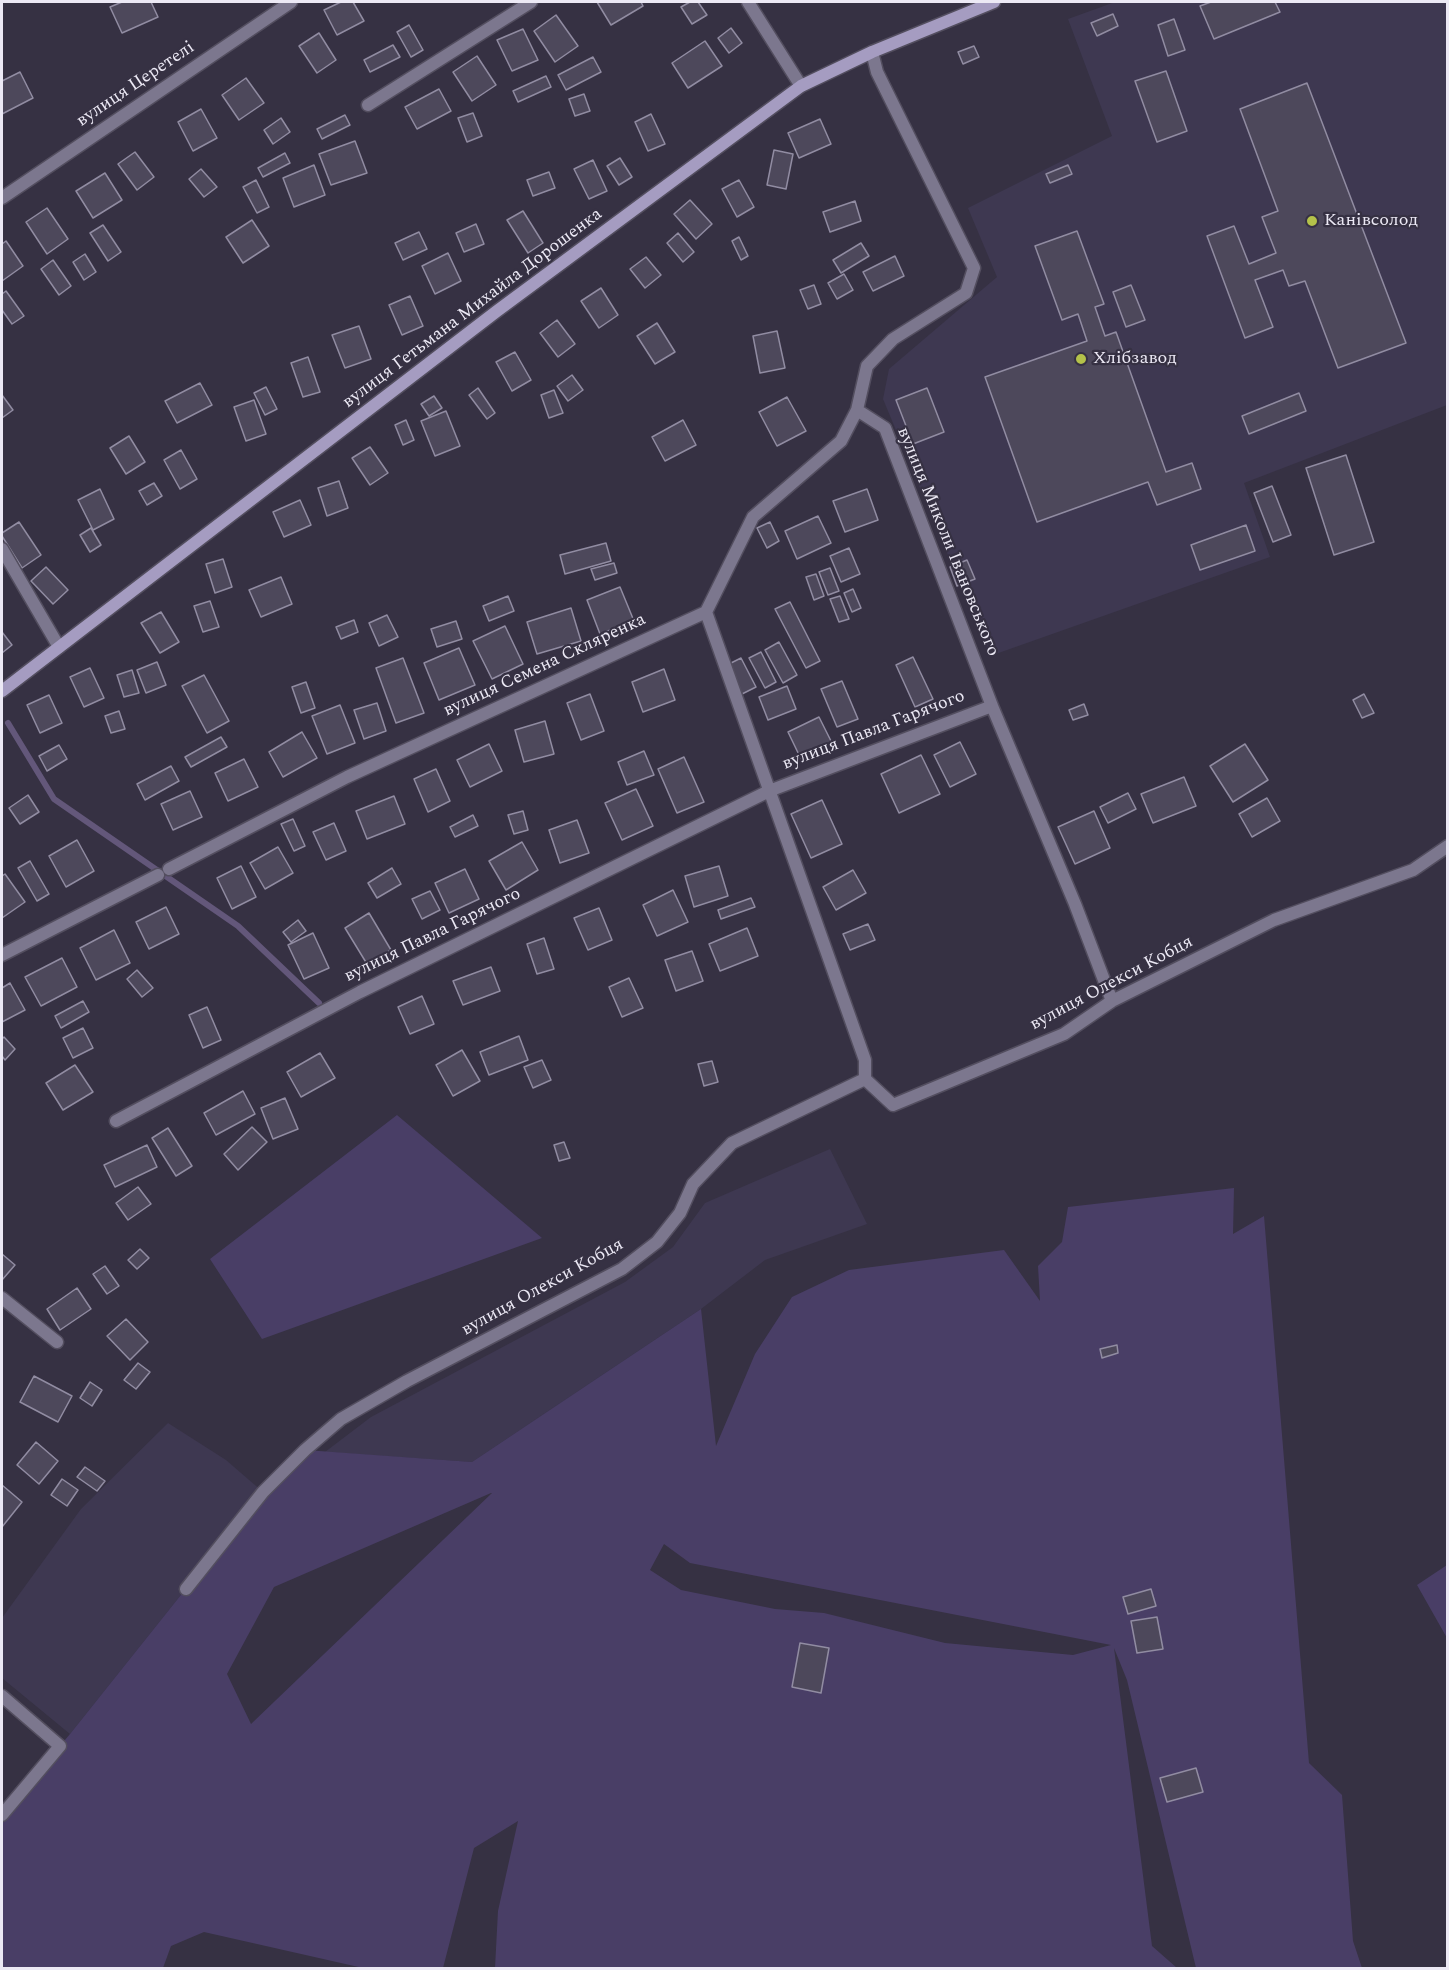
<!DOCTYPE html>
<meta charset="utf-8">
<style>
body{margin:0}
#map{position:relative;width:1449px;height:1970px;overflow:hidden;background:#363143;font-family:Spectral,serif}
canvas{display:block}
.frame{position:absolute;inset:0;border:3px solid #ece9f5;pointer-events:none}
</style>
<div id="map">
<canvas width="1449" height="1970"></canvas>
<div class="frame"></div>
</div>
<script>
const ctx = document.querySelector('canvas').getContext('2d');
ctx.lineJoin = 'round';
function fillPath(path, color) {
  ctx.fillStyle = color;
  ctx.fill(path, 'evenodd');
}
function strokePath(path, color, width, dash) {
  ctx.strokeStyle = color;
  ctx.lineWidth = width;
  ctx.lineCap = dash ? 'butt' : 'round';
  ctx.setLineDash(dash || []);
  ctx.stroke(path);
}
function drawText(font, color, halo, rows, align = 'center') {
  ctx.font = font + ' Spectral,serif';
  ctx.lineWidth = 4.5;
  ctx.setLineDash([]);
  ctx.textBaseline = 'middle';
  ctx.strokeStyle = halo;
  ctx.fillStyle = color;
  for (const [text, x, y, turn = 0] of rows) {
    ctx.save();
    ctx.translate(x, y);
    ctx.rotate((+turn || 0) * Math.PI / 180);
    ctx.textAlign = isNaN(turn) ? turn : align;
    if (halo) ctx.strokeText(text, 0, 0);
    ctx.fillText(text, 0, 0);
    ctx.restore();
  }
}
fillPath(new Path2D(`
 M1115 2H1447V405L1244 483 1270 557 990 656 883 399 889 369 997 277 968 208 1112 136 1068 19Z
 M830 1149 867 1224 765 1260 701 1309 472 1462 325 1452 371 1417 625 1282 673 1247 705 1203Z
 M168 1423 226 1460 263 1492 70 1734 2 1678V1618L81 1509Z`), '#3e3851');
fillPath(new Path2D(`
 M397 1115 542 1238 262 1339 210 1259Z
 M1234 1188 1233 1234 1264 1216 1309 1763 1342 1795 1353 1941 1362 1968H1196L1127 1680 1114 1648 1152 1946 1177 1968H495L498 1911 518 1821 474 1848 443 1968H363L204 1932 171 1946 163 1968H2V1815L70 1734 263 1492 305 1450 472 1462 701 1309 716 1446 755 1354 792 1297 849 1270 1004 1250 1040 1301 1038 1266 1062 1242 1068 1207ZM491 1493H492L251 1724 227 1674 274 1587ZM664 1544 690 1563 1111 1645 1073 1655 945 1643 824 1613 775 1609 681 1590 650 1570Z
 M1447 1565V1638L1417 1585Z`), '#493e66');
strokePath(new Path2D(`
 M8 723 54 799 238 926 319 1003`), '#63577a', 6);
const building = new Path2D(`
 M122 2H151L158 17 122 33 110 7Z
 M341 2H353L364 21 337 35 324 10Z
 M597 2H641L643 6 611 25Z
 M690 2H698L707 15 692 24 681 7Z
 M1211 2H1275L1280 12 1214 39 1200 6Z
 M1113 14 1118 26 1097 36 1091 23Z
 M556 15 578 46 555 62 534 31Z
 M1174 19 1185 50 1168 56 1158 25Z
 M409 25 423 50 411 57 397 32Z
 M731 28 742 43 729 53 718 38Z
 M523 29 538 60 512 71 497 40Z
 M319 33 336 60 317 73 299 46Z
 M705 41 722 66 688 88 672 63Z
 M393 45 400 57 370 72 364 60Z
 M974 46 979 57 963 64 958 52Z
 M477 56 496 85 472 101 453 72Z
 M593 57 601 72 566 90 558 75Z
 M1166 71 1187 131 1157 142 1135 81Z
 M20 72 33 98 2 114V81Z
 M546 76 551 87 518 102 513 91Z
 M246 78 264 103 239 120 222 95Z
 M1307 83 1406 343 1338 368 1305 281 1289 286 1283 270 1255 280 1273 327 1245 338 1207 236 1234 226 1249 264 1276 253 1262 217 1278 211 1240 109Z
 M439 89 451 111 417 129 405 107Z
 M584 94 590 111 575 116 569 99Z
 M201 109 217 138 193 151 178 122Z
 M473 113 482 136 467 142 458 118Z
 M651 114 665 144 648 151 635 122Z
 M345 115 350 125 322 139 317 129Z
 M281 118 290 132 273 144 264 130Z
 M820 119 831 144 799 158 788 133Z
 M355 141 367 173 331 185 319 154Z
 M774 150 793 154 786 189 767 185Z
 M135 152 154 177 137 190 118 164Z
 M285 153 290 163 263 177 258 168Z
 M620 158 632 177 619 185 607 166Z
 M593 160 607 191 589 199 574 169Z
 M314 165 325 195 294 207 283 178Z
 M1068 165 1072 174 1050 183 1046 174Z
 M201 169 217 187 204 197 189 179Z
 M549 172 555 188 533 196 527 180Z
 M105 173 122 200 93 218 76 191Z
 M256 180 269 207 257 213 243 187Z
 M739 180 754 207 737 217 722 189Z
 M690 200 712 224 696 239 674 214Z
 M855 201 861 221 830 232 823 212Z
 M47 208 68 239 47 254 26 222Z
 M523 211 543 243 528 253 507 220Z
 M252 220 269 246 243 263 226 237Z
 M476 224 484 244 464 252 456 233Z
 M103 225 121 252 108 261 90 233Z
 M1077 231 1104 304 1095 307 1105 336 1116 332 1166 472 1192 463 1201 489 1157 505 1148 482 1037 522 985 377 1087 341 1078 314 1062 320 1035 246Z
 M419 232 427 249 403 260 395 243Z
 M678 233 694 252 683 262 667 243Z
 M739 237 748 256 741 260 732 241Z
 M6 241 23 266 2 281V244Z
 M861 243 869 256 841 273 833 260Z
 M448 253 461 281 435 294 422 266Z
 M85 254 96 272 84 280 73 262Z
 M895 256 904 276 873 291 863 272Z
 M646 257 661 275 645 288 630 269Z
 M53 260 71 286 59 295 41 269Z
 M844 274 853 290 837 299 828 283Z
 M814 285 821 304 808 309 800 290Z
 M1131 285 1145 320 1126 327 1113 292Z
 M601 288 618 315 599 328 581 301Z
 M6 291 24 316 12 324 2 310V294Z
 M410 296 423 326 402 335 389 305Z
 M557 320 575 344 558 357 540 333Z
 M657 323 675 352 655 364 637 336Z
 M359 326 371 359 345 368 332 335Z
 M777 331 785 368 760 373 753 336Z
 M515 352 531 380 512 391 496 362Z
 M308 357 320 392 303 397 291 363Z
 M572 375 583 390 568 401 557 386Z
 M200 383 212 405 177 423 165 401Z
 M266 387 277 409 265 415 254 393Z
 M478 388 495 413 487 419 469 395Z
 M927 388 944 432 913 444 896 400Z
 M554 390 563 413 549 418 541 395Z
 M1299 393 1306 411 1249 434 1242 416Z
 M2 395 13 410 2 418Z
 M434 396 442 408 429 416 421 404Z
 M787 397 806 431 777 446 759 412Z
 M254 400 266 434 246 441 234 407Z
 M446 411 460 446 435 456 421 421Z
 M406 420 414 440 403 445 395 425Z
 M683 420 696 445 665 461 652 437Z
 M129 436 145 462 126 474 110 448Z
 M370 447 388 473 370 485 352 458Z
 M181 450 197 479 180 489 164 460Z
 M1346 455 1374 542 1334 555 1306 468Z
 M339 481 348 508 327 516 318 488Z
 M154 483 162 496 147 505 139 491Z
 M1272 486 1291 535 1273 542 1254 493Z
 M100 489 114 519 93 530 78 500Z
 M867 489 878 520 845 532 833 501Z
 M300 500 311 525 284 537 273 512Z
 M818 516 831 543 797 559 785 531Z
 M19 522 41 555 22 568 2 536V533Z
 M770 522 779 541 767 548 757 528Z
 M1246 525 1255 551 1200 570 1191 545Z
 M91 528 101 545 90 552 80 535Z
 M606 543 611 561 565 574 560 555Z
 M849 548 860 574 841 582 830 556Z
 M223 559 232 587 215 593 206 564Z
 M967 560 975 579 957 586 950 567Z
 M614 563 617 573 595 580 591 569Z
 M46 567 68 590 53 604 31 581Z
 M830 568 839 591 828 595 819 572Z
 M816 574 824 596 814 600 806 577Z
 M281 577 292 604 261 617 249 590Z
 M620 587 634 621 600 634 587 600Z
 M853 589 861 608 852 612 844 593Z
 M508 596 514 611 489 621 483 606Z
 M840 596 849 619 839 622 830 599Z
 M210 601 219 627 203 632 194 606Z
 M790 602 820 661 806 668 775 609Z
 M571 608 581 641 537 654 527 622Z
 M161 612 179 642 160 653 141 623Z
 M387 615 398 637 379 646 369 623Z
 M354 620 358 632 341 639 336 627Z
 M456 621 462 639 437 647 431 629Z
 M505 626 523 664 492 679 473 641Z
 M2 632 12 645 2 653Z
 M779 642 797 675 783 683 765 650Z
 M459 648 475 685 439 700 424 663Z
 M761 652 776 682 765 688 749 658Z
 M913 657 933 699 915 707 896 665Z
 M403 658 424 713 396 723 376 668Z
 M741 658 756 687 742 694 727 665Z
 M157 662 166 685 146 693 137 670Z
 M90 668 104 698 84 707 70 677Z
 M664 669 675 700 643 712 632 682Z
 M132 670 139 693 124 697 117 675Z
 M204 675 229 721 207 733 182 686Z
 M842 681 858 719 837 727 821 689Z
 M306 682 315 708 301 713 292 687Z
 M787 686 796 709 768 720 759 697Z
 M590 694 604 731 581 740 567 703Z
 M1364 694 1374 713 1362 718 1353 700Z
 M49 695 62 723 40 733 27 705Z
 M377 703 386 731 364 739 354 710Z
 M1084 704 1088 715 1073 720 1069 710Z
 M340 705 355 743 327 754 312 716Z
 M119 711 125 729 111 733 105 716Z
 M819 717 832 743 801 759 788 732Z
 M545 721 554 754 524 762 515 730Z
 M302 732 317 758 283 777 269 752Z
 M221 737 227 747 191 767 185 757Z
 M960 742 976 774 950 787 934 755Z
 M489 744 502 771 470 787 457 760Z
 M1245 744 1268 780 1233 802 1210 766Z
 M59 745 67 759 47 771 39 756Z
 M644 751 654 775 627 785 618 762Z
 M921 755 940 794 899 813 881 774Z
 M684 757 704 802 677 813 658 769Z
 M244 759 258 787 228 801 215 773Z
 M171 766 179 781 145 800 137 784Z
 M436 769 450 801 428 812 414 779Z
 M1184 777 1196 806 1153 823 1141 794Z
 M636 789 653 826 622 840 605 803Z
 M190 791 202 817 173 830 161 804Z
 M1128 793 1136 809 1108 823 1100 807Z
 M28 795 39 812 20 824 9 808Z
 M394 796 405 824 367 839 356 811Z
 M1267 798 1280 821 1252 837 1239 814Z
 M822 800 842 844 811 858 791 814Z
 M523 811 528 830 514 834 508 815Z
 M1094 811 1110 848 1075 864 1058 827Z
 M473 815 478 826 455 837 450 827Z
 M293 819 305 846 294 851 281 824Z
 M577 820 589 853 560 863 549 830Z
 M334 823 346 851 326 860 313 832Z
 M77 840 94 871 66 887 49 856Z
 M522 842 538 870 506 890 489 861Z
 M278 847 293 873 265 889 250 863Z
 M30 861 49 894 37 901 18 868Z
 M241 866 256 897 232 909 217 878Z
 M719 866 728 896 694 907 685 876Z
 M392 868 401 884 377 898 368 883Z
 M465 869 479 899 449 913 435 883Z
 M853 870 866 893 836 910 823 887Z
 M5 874 25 902 2 918V876Z
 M673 890 688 922 657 936 643 905Z
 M430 891 440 910 422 919 412 899Z
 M751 898 755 907 721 919 718 910Z
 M166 907 179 934 149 949 136 922Z
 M599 908 612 940 588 950 574 918Z
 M369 913 391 950 367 964 345 928Z
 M298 920 306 931 291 942 283 932Z
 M868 924 875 940 850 950 843 934Z
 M747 928 758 956 720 971 709 944Z
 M114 930 130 963 96 980 80 948Z
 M313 933 329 968 304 979 288 945Z
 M544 938 554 969 537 974 527 944Z
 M692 951 703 981 676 991 665 960Z
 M62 958 77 987 41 1006 25 977Z
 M491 967 500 991 463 1005 453 981Z
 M137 970 153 988 142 997 127 979Z
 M629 978 643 1008 622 1017 609 987Z
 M10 983 25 1010 2 1022V988Z
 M422 996 434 1024 410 1034 398 1007Z
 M83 1001 89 1012 61 1028 55 1016Z
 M207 1007 221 1040 203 1048 189 1015Z
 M83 1028 93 1048 73 1058 63 1038Z
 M519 1036 528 1060 489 1075 480 1052Z
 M4 1037 15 1049 5 1060 2 1056V1039Z
 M462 1050 480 1081 453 1096 436 1065Z
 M320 1053 335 1078 301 1097 287 1072Z
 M542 1060 551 1080 533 1088 524 1067Z
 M712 1061 718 1082 704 1086 698 1064Z
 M75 1065 93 1092 63 1110 46 1083Z
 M243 1091 255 1114 216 1135 204 1113Z
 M285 1098 298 1129 273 1139 261 1108Z
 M252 1127 267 1142 238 1170 224 1154Z
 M168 1128 192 1166 176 1176 152 1138Z
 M564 1142 570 1158 559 1161 554 1145Z
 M147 1145 157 1167 115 1187 104 1165Z
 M138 1187 151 1204 128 1220 116 1203Z
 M140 1249 149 1258 137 1269 128 1260Z
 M2 1254 15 1265 2 1280Z
 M105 1266 119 1286 107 1294 93 1274Z
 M77 1288 91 1309 60 1330 47 1309Z
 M126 1319 148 1342 130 1360 107 1336Z
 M1117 1345 1118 1353 1102 1358 1100 1349Z
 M138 1363 150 1372 136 1389 124 1380Z
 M34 1376 72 1396 58 1422 20 1402Z
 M90 1382 102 1390 92 1406 80 1398Z
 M36 1442 58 1461 39 1484 17 1465Z
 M85 1467 105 1481 97 1491 77 1477Z
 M62 1479 78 1490 67 1506 51 1495Z
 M2 1485 22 1502 2 1527Z
 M1151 1589 1156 1606 1128 1614 1123 1597Z
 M1157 1617 1163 1649 1137 1653 1131 1621Z
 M800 1643 829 1648 821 1693 792 1687Z
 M1196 1768 1203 1792 1167 1802 1160 1778Z`);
fillPath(building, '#4d485b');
strokePath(building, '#918ca2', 1.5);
const street = new Path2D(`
 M748 2 801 86
 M368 105 531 2
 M2 198 291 2
 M857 410 885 428 992 706 1075 904 1112 1001
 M2 549 59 647
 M706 612 865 1060V1079
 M169 869 347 777 706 612 753 517 841 441 857 410 867 366 893 339 966 293 974 268 877 72 872 52
 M2 955 158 875
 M116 1121 360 992 769 791 992 706
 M2 1298 57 1342
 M186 1589 263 1492 305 1450 341 1419 407 1381 622 1269 657 1242 680 1213 693 1184 732 1143 865 1079 893 1105 1064 1034 1112 1001 1274 920 1413 870 1448 846
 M2 1696 60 1746 2 1815`);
const secondary = new Path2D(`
 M2 691 497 311 801 86 872 52 994 2`);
strokePath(street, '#534e5f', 15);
strokePath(secondary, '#534e5f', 15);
strokePath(street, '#7c778e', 12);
strokePath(secondary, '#a59cc1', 12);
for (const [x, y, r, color] of [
 [1312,221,6,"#b4c24a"],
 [1081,359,6,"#b4c24a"]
]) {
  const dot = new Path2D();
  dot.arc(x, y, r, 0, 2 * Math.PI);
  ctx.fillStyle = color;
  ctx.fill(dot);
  strokePath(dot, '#363143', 2);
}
drawText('18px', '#ece9f5', '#363143', [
 ["вулиця Церетелі",136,85,-34],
 ["вулиця Гетьмана Михайла Дорошенка",473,309,-37],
 ["вулиця Миколи Івановського",947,542,68],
 ["вулиця Семена Скляренка",545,666,-25],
 ["вулиця Павла Гарячого",874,731,-21],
 ["вулиця Павла Гарячого",433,936,-26],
 ["вулиця Олекси Кобця",1112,984,-28],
 ["вулиця Олекси Кобця",543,1288,-29]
]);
drawText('18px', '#ece9f5', '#363143', [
 ["Канівсолод",1324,221],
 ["Хлібзавод",1093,359]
], 'left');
</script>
